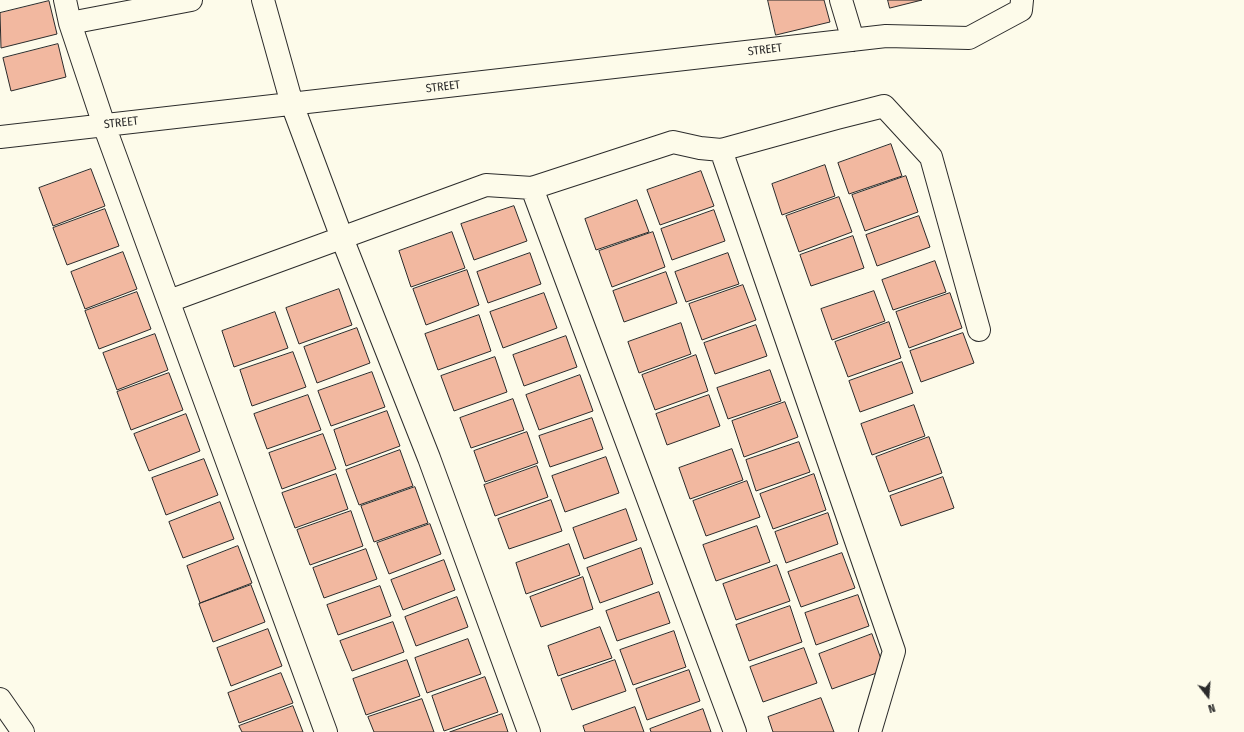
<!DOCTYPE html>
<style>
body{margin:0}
#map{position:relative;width:1244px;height:732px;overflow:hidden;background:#fdfbea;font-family:"Fira Sans Condensed",sans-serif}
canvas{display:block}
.north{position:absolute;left:1188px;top:676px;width:40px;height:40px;-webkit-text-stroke:3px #fdfbea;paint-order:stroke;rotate:163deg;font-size:11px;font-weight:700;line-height:16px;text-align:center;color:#2b2b2b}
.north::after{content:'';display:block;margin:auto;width:14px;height:18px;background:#2b2b2b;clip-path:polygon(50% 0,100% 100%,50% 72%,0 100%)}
</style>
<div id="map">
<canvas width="1244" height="732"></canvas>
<div class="north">N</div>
</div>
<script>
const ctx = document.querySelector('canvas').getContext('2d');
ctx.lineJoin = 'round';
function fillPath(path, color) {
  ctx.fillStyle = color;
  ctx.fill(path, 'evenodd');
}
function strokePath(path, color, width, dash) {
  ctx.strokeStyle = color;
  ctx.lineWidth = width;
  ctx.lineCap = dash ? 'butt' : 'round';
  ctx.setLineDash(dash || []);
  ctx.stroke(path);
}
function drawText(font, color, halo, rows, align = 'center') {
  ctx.font = font + ' "Fira Sans Condensed",sans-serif';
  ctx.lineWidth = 3;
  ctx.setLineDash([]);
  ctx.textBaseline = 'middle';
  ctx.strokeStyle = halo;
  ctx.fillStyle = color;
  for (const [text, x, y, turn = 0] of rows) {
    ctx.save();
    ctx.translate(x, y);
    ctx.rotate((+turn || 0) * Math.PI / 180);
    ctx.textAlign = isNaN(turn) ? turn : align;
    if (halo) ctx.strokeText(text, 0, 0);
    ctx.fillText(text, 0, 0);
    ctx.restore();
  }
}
const building = new Path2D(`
 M768 0H824L830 22 776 35Z
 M888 0H922L890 8Z
 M49 1 57 34 1 48 0 13Z
 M58 44 66 77 11 91 3 58Z
 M891 144 902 176 849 194 838 163Z
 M825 165 835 196 782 215 772 184Z
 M91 169 105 206 53 226 39 188Z
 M701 171 714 206 660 225 647 190Z
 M906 176 918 212 865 231 852 195Z
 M839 197 852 232 799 252 786 216Z
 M637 200 649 232 596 250 585 219Z
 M514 206 527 241 474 260 461 224Z
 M105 209 119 246 67 265 53 228Z
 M714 210 725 241 672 260 661 229Z
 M919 216 930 247 877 266 866 235Z
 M452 232 465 268 411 287 399 251Z
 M653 232 665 267 612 287 599 251Z
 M853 236 864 268 811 286 800 255Z
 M123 252 137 289 85 309 71 272Z
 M530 253 541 284 488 303 477 272Z
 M728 253 739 284 686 302 675 272Z
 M935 261 946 292 893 310 882 280Z
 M467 270 479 305 426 325 413 289Z
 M666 272 677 303 624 322 613 291Z
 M743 285 756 320 702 340 689 304Z
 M339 289 352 325 299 344 286 308Z
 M874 291 885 321 832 340 821 309Z
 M137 292 151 329 99 349 85 311Z
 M544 293 557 328 503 348 490 312Z
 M950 293 962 328 909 348 896 312Z
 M275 312 288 348 234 367 222 331Z
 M479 315 491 351 438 370 425 334Z
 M889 322 901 358 848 377 835 342Z
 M681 323 691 354 639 373 628 342Z
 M756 325 767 356 715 374 704 343Z
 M357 328 370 363 317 383 304 347Z
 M963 333 974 363 921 382 910 351Z
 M155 334 168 370 117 390 103 353Z
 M566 336 577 367 524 386 513 355Z
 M293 352 306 387 252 406 240 370Z
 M696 355 708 391 655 410 642 375Z
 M495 357 507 392 454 411 441 376Z
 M902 362 913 393 860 412 849 381Z
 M770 370 781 401 728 419 717 388Z
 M372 372 385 407 331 426 318 391Z
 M169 373 183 410 131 430 117 392Z
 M580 375 593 411 539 430 526 395Z
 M308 395 321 430 267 449 254 414Z
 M709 395 720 426 667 445 656 414Z
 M513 399 524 430 471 448 460 418Z
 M785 402 798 437 744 457 732 421Z
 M914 405 925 436 872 455 861 424Z
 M387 411 400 446 346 466 334 430Z
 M186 414 200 451 149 471 134 434Z
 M592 418 603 449 550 467 539 436Z
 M527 432 538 463 485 482 474 451Z
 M323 434 336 469 282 489 269 453Z
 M929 437 942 473 889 492 876 457Z
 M799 442 810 472 756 491 746 460Z
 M732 449 743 480 690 499 679 468Z
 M400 450 413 486 359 505 346 470Z
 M606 457 619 493 565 512 552 476Z
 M204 459 218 495 166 515 152 478Z
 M537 466 548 497 495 516 484 485Z
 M336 474 348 509 295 528 282 493Z
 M814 474 826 510 773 529 760 494Z
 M943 477 954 508 901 526 890 496Z
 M747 481 760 517 706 536 693 501Z
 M415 487 428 523 374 542 361 506Z
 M551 500 562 531 509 549 498 519Z
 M220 502 234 539 183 558 169 522Z
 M626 509 637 540 584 559 573 528Z
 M351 511 363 546 310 565 297 530Z
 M828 513 838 544 786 563 775 532Z
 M430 524 441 554 389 574 377 543Z
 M757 526 770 562 716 581 703 545Z
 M569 544 580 575 526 594 516 563Z
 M238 546 252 583 200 603 187 566Z
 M641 548 653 584 600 603 587 568Z
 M366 549 377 579 324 598 313 568Z
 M842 553 855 588 801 607 788 572Z
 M444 560 455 590 403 610 391 580Z
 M777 565 790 601 736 620 723 584Z
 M583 577 593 609 541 627 530 597Z
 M251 585 265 622 213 642 199 604Z
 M380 586 391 616 338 635 327 605Z
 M659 592 670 623 617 641 606 611Z
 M858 595 869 626 816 645 805 613Z
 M457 597 468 627 416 646 405 617Z
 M790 606 802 642 749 661 736 625Z
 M393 622 404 652 352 671 340 641Z
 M600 627 612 658 558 676 548 646Z
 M268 629 282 666 231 686 217 648Z
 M674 631 686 667 633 685 620 650Z
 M872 634 885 670 832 689 819 654Z
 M468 639 481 674 427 693 415 658Z
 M804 648 817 683 763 702 750 667Z
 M407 660 420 696 366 715 353 679Z
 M615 660 626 691 572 710 561 679Z
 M689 670 700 701 647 720 636 689Z
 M281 673 293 703 239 723 228 693Z
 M485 677 498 712 444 731 432 696Z
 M821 698 834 732H773L768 717Z
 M422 699 434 732H374L368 717Z
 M293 706 303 732H242L239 726Z
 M635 707 644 732H585L583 726Z
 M703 709 711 732H651L650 729Z
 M502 714 508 732H450Z`);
fillPath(building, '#f2b8a0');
strokePath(building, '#2b2b2b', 1);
const street = new Path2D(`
 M65 0 70 23 104 125 326 732
 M263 0 292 104 342 238 429 458 529 732
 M841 0 853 40
 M70 23 191 0
 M0 137 886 36 969 38 1021 10 1022 0
 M721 150 894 651 870 732
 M532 188 735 732
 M169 301 486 185 532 188 673 142 700 148 721 150 837 118 884 106 931 157 979 330
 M0 699 23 732`);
strokePath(street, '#2b2b2b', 24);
strokePath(street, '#fdfbea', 22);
drawText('12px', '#2b2b2b', '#fdfbea', [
 ["STREET",765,50,-7],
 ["STREET",443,87,-7],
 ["STREET",121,123,-6]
]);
</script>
